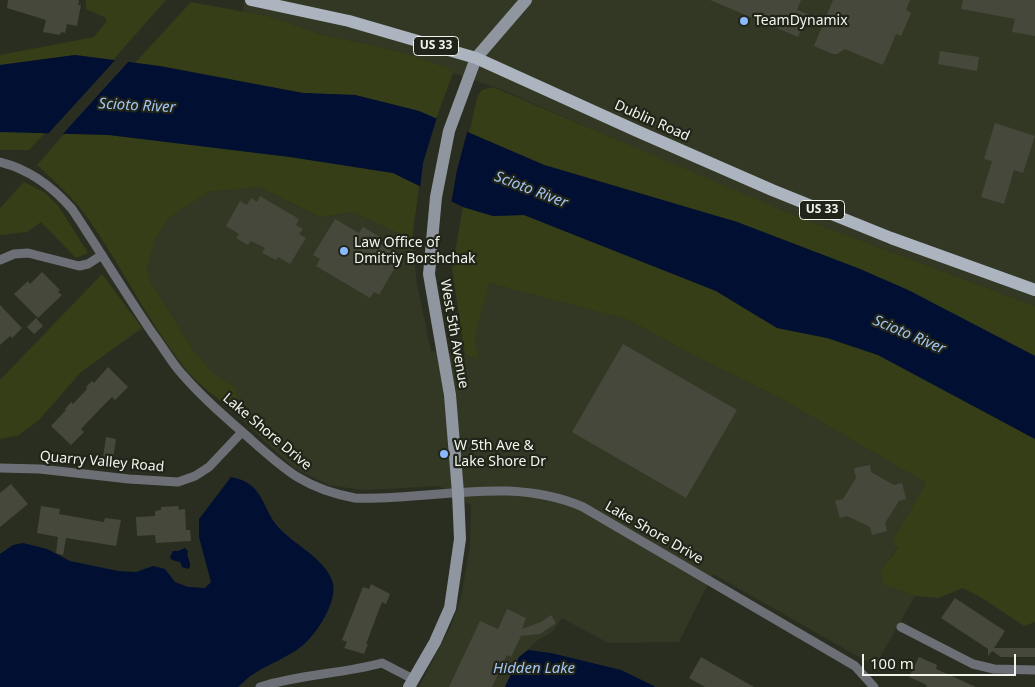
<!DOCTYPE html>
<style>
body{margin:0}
#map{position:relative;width:1035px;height:687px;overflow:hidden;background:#2a2e21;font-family:"Noto Sans",sans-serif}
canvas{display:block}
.scale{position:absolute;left:862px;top:654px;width:154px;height:22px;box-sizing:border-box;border:2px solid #f2f5ed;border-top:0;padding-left:6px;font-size:15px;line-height:18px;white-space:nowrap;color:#f2f5ed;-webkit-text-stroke:4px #212418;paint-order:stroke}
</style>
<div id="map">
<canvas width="1035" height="687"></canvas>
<div class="scale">100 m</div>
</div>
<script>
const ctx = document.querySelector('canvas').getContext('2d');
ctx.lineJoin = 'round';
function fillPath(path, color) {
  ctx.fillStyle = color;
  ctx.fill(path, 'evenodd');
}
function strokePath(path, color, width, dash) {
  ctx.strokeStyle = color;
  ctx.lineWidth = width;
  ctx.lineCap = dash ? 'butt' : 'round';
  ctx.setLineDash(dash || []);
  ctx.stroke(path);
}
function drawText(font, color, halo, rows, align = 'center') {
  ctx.font = font + ' "Noto Sans",sans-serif';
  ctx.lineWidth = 4.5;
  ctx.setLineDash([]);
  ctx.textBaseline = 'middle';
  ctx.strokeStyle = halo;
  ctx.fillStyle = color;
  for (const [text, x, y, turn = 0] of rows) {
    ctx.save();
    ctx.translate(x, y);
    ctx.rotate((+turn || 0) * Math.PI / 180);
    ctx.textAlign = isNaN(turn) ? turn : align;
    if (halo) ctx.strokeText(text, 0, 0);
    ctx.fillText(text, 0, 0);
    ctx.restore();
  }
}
fillPath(new Path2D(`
 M244 0H1035V306L798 217 667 162 503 90 453 73 448 68 417 57 377 46 322 35 272 17 243 12Z
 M259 187 320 217 353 212 412 240 417 284 431 351 465 355 477 359 475 337 489 283 629 320 691 354 780 398 926 483 892 542 898 547 880 572 884 585 915 596 875 666 713 574 679 642 608 643 562 618 552 632 538 640 519 657 505 687H419L452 624 462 593 470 546 471 505 439 486 364 490 329 485 294 468 229 408 238 404 236 388 213 373 193 350 151 282 147 268 157 236 170 217 209 192Z`), '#333825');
fillPath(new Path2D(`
 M86 0H166L113 60 75 55 0 65V55L94 37 106 22V18L86 9Z
 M191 2 272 17 322 35 377 46 417 57 448 68 453 73 436 119 419 111 355 95 303 93 135 63Z
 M493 87 798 217 1035 306V356L908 290 860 269 737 222 545 165 469 133 478 95 482 90Z
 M13 131 45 133 29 150H0V132Z
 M65 133 109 135 290 157 393 173 419 186 412 240 353 212 320 217 259 187 209 192 170 217 157 236 147 268 151 282 193 350 213 373 236 388 238 404 229 408C214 395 196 383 184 367 147 320 121 265 87 217 73 197 54 181 37 165Z
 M24 182 44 192 59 207 88 253 76 258 41 222 27 232 0 235V208Z
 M463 207 493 216 524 215 716 291 777 328 827 338 878 355 1035 439V622L1024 626 982 598 963 588 938 598 915 596 884 585 880 572 898 548 892 542 926 483 780 398 691 354 629 320 489 283 475 337 478 359 465 355 452 269Z
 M102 274 142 328 81 372 39 420 19 435 0 439V380Z`), '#353e16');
fillPath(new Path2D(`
 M75 55 160 66 303 93 355 95 419 111 544 165 737 222 860 269 908 290 1035 356V439L878 355 827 338 777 328 716 291 524 215 493 216 463 207 393 173 290 157 109 135 0 132V65Z
 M231 477C266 483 261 511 281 530 297 546 323 558 332 580 340 599 316 635 302 646 287 658 268 664 252 675 247 678 243 683 238 687H0V554L13 545 23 543 47 549 70 561 118 571 136 572 153 566 165 569 175 582 188 587 205 588 211 582 199 537V519Z
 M185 548 188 551C186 557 191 561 190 567L188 569 182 567 180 562 172 560 170 557 173 551H178Z
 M528 650 551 653 621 670 656 687H505L519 657Z`), '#000f32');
fillPath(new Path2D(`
 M117 58 130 60 61 136 47 135Z
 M437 117 468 129 457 170 451 204 420 189 423 163Z`), '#2a2e21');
fillPath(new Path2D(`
 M8 0H79L78 5H81L77 26 67 24 65 33 61 32 60 35 43 32 46 20 7 8Z
 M710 0H801L797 10 808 14 798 37Z
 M833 0H910L906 10 911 13 901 36 896 34 883 65 845 49 837 54H833L814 46Z
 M963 0H1035V36L1012 32 1015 19 961 9Z
 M940 51 979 57 977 71 938 64Z
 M995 123 1035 136 1023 173 1014 170 1004 204 981 197 992 161 984 159Z
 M260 196 299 219 296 225 303 229 299 234 306 238 290 264 278 257 276 260 262 253 265 248 251 241 248 245 236 238 239 234 226 226 240 201 247 205 251 198 257 202Z
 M335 219 359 233 363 227 380 237 377 242 401 257 379 295 374 292 370 298 316 266 320 259 313 255Z
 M42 272 60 290 58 292 62 295 38 318 14 294 28 281 30 284Z
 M0 305 22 328 12 338 10 336 0 345Z
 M36 318 43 326 34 334 27 327Z
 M623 344 737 410 686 498 572 432Z
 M108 367 128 387 115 400 112 397 100 409 81 429 84 432 71 445 51 426 66 410 65 409 71 402 73 404 87 389 86 387 92 381 94 383Z
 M106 437 116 439 112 466 102 465Z
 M870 465 871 472 894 485 902 483 906 499 899 501 885 523 887 531 872 535 870 527 847 516 840 518 835 501 843 499 856 478 854 468Z
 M11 484 28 504 0 527V493Z
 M41 506 60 509 59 514 104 522 105 518 121 520 116 546 66 538 63 555 56 553 58 537 37 533Z
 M178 506 179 510 185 509 186 530H190L191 541 156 543 155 535 137 536 136 517 155 516V511L161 510V507Z
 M371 584 390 594 386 604 382 602 366 644H368L364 654 344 648 347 642 342 640 363 587 369 589Z
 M955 598 1005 631 994 648H1035V657H1001L992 651 988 656V649L941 618Z
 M507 609 526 618 522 629 541 622 551 615 556 623 540 634 521 636 511 657 507 655 492 687H449L480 621 498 629Z
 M701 657 754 687H705L689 678Z
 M919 657 937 665 936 669 976 687H926L927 685 909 677Z`), '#45483b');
strokePath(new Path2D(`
 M0 162C29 169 53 187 72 209 100 251 125 293 153 334 163 347 171 362 182 374 202 397 225 417 248 437 285 470 305 489 355 498 433 501 508 475 583 507L855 666 874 687
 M0 260 14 254 28 253 79 266 88 264 102 255
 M0 468 40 469 129 479 178 482 195 476 209 467 242 432
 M901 627 973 664 994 669 1035 670
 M260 687C300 674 342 674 382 663L413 679`), '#6c7076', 9);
strokePath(new Path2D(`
 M409 687 435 642 450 608 460 539 458 493 450 395 429 274 436 197 449 131 476 58 526 0`), '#90969f', 12);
strokePath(new Path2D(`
 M251 0 349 21 476 58 637 131 772 190 891 238 1035 290`), '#abb4bf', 12);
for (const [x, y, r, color] of [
 [744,21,5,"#8abafc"],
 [344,251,5,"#8abafc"],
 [444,454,5,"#8abafc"]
]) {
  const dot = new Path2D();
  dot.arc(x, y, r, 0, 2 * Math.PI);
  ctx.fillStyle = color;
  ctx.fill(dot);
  strokePath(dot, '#212418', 2);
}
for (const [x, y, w] of [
 [436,46,45],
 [822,210,45]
]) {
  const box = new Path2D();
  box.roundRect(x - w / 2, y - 9.5, w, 19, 4);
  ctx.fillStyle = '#212418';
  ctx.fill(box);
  strokePath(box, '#f2f5ed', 1);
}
drawText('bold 12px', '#f2f5ed', null, [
 ["US 33",436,46],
 ["US 33",822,210]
]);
drawText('14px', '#f2f5ed', '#212418', [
 ["TeamDynamix",754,21],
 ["Law Office of",354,243],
 ["Dmitriy Borshchak",354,259],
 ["W 5th Ave &",454,446],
 ["Lake Shore Dr",454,462]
], 'left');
drawText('14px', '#f2f5ed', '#212418', [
 ["Dublin Road",652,121,24],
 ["West 5th Avenue",454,334,80],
 ["Lake Shore Drive",267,432,40],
 ["Quarry Valley Road",102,462,5],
 ["Lake Shore Drive",654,533,30]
]);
drawText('italic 15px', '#a3c5f3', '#212418', [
 ["Scioto River",137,106,3],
 ["Scioto River",531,190,21],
 ["Scioto River",909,335,23],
 ["Hidden Lake",534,669]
]);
</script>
